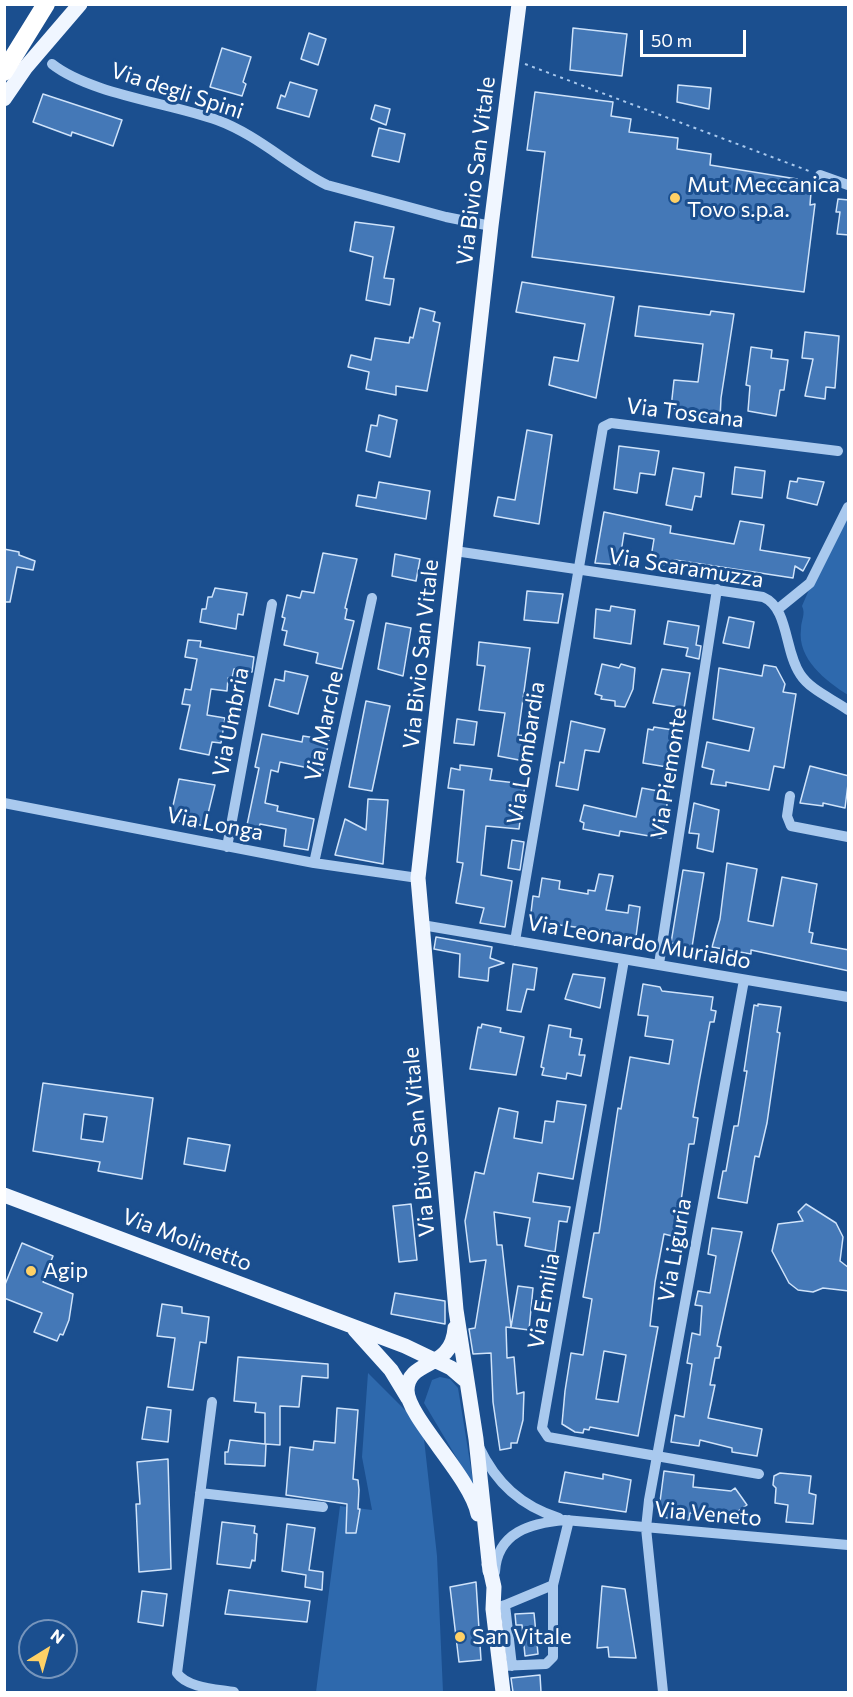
<!DOCTYPE html>
<style>
body{margin:0}
#map{position:relative;width:853px;height:1697px;overflow:hidden;background:#1b4f8f;font-family:Commissioner,sans-serif}
canvas{display:block}
.frame{position:absolute;inset:0;border:6px solid #fff;pointer-events:none}
.north{position:absolute;left:18px;top:1619px;width:60px;height:60px;box-sizing:border-box;background:#1b4f8f;border:2px solid #7695bc;border-radius:50%;rotate:37deg;font-size:16px;font-weight:700;line-height:24px;text-align:center;color:#fff}
.north::after{content:'';display:block;margin:auto;width:21px;height:27px;background:#ffd166;clip-path:polygon(50% 0,100% 100%,50% 72%,0 100%)}
.scale{position:absolute;left:640px;top:30px;width:106px;height:27px;box-sizing:border-box;border:3px solid #fff;border-top:0;padding-left:8px;font-size:18px;line-height:21px;white-space:nowrap;color:#fff;-webkit-text-stroke:4px #1b4f8f;paint-order:stroke}
</style>
<div id="map">
<canvas width="853" height="1697"></canvas>
<div class="frame"></div>
<div class="north">N</div>
<div class="scale">50 m</div>
</div>
<script>
const ctx = document.querySelector('canvas').getContext('2d');
ctx.lineJoin = 'round';
function fillPath(path, color) {
  ctx.fillStyle = color;
  ctx.fill(path, 'evenodd');
}
function strokePath(path, color, width, dash) {
  ctx.strokeStyle = color;
  ctx.lineWidth = width;
  ctx.lineCap = dash ? 'butt' : 'round';
  ctx.setLineDash(dash || []);
  ctx.stroke(path);
}
function drawText(font, color, halo, rows, align = 'center') {
  ctx.font = font + ' Commissioner,sans-serif';
  ctx.lineWidth = 6;
  ctx.setLineDash([]);
  ctx.textBaseline = 'middle';
  ctx.strokeStyle = halo;
  ctx.fillStyle = color;
  for (const [text, x, y, turn = 0] of rows) {
    ctx.save();
    ctx.translate(x, y);
    ctx.rotate((+turn || 0) * Math.PI / 180);
    ctx.textAlign = isNaN(turn) ? turn : align;
    if (halo) ctx.strokeText(text, 0, 0);
    ctx.fillText(text, 0, 0);
    ctx.restore();
  }
}
fillPath(new Path2D(`
 M848 510V695C826 681 797 659 801 629 801 620 806 614 802 606L826 550Z
 M368 1373 413 1418 424 1439 437 1556 443 1692H316L340 1506 372 1510 362 1457Z
 M440 1377 450 1379 458 1388 474 1487 424 1403 432 1380Z`), '#2e69ad');
const building = new Path2D(`
 M573 28 627 34 622 76 570 70Z
 M309 33 326 39 318 65 301 59Z
 M222 48 251 57 243 82 246 84 242 96 210 87Z
 M290 82 317 90 309 117 277 108 281 95 285 97Z
 M678 85 711 88 709 109 677 102Z
 M535 92 613 102 611 116 631 119 629 132 678 138 677 149 711 154 710 165 797 179 796 184 808 186 807 190 811 192 810 205 815 204 804 292 532 257 545 152 527 150Z
 M43 94 122 120 113 146 72 132 71 136 33 122Z
 M375 105 390 109 386 125 371 119Z
 M379 128 405 134 399 162 372 156Z
 M838 199 849 200V235L837 234 840 212H836Z
 M355 222 394 227 384 278 394 279 390 305 366 300 373 257 350 251Z
 M522 282 614 297 596 398 549 385 554 357 578 361 585 324 516 312Z
 M639 306 710 315 711 311 734 314 721 398 720 419 697 416 698 412 671 408 674 380 698 382 703 344 635 336Z
 M420 308 435 312 433 321 440 323 427 391 396 386V395L366 389 369 372 348 367 351 355 371 360 375 338 409 343 410 337 413 338Z
 M805 332 839 336 835 388 826 387 825 399 805 396 813 359 802 358Z
 M751 347 772 350 771 358 788 360 784 390H780L776 416 748 411 750 386 746 385Z
 M379 415 397 420 390 457 366 451 371 425 377 426Z
 M527 430 552 435 539 524 494 516 498 497 515 500Z
 M619 446 659 451 655 475 640 473 637 493 614 489Z
 M735 467 765 471 762 498 732 494Z
 M673 468 704 473 701 497 695 496 692 510 666 505Z
 M798 478 824 482 817 505 787 498 790 481 797 482Z
 M379 482 430 491 426 519 356 506 358 495 376 498Z
 M604 512 671 526 670 533 734 544 740 521 764 525 760 550 810 558 803 571 795 566 793 578 675 560 666 561V565L650 563 654 539 624 533 619 565 595 563Z
 M4 549 19 552V555L35 561 33 570 17 567 10 602H4Z
 M323 553 357 559 345 608 347 609 345 619 354 621 342 669 316 663 318 653 284 645 287 631 282 630 285 618 282 617 287 595 300 598 302 591 314 593Z
 M395 554 420 559 416 581 392 576Z
 M215 588 247 593 243 615 238 614 236 629 200 622 202 609H206L208 597H212Z
 M527 591 563 594 558 623 524 620Z
 M611 606 635 610 631 644 594 638 596 609 610 611Z
 M729 617 754 622 749 648 723 643Z
 M668 621 699 626 696 645 701 646 699 659 686 656 688 648 664 644Z
 M386 623 411 628 403 676 378 669Z
 M188 640 201 641 200 647 254 657 252 672 234 669 232 678H228L227 691 211 689 207 715 225 718 221 743 212 742 209 755 180 749 190 705 182 704 185 689 191 690 197 659 185 657Z
 M479 642 530 648 518 735 527 736 524 761 498 756 505 713 479 710 485 666 477 665Z
 M602 664 619 668 621 664 635 668 633 689 625 707 615 706V701L601 699 602 696 595 694Z
 M764 665 776 667 785 684 783 692 796 694 784 768 774 766 769 790 726 782V786L711 784 714 770 702 767 707 742 749 751 754 728 713 719 719 668 762 676Z
 M662 669 690 673 684 708 653 703Z
 M285 671 308 676 298 714 269 706 275 679 284 681Z
 M366 701 390 706 372 791 349 787Z
 M457 719 477 722 474 745 454 743Z
 M571 721 605 729 599 752 585 750 578 790 556 786 560 762 564 763Z
 M654 727 673 730 667 767 643 763 648 729 653 730Z
 M262 734 302 742 303 736 329 740 323 771 280 762 278 772 271 770 265 803 278 806 277 811 314 819 308 850 284 846 286 829 260 824 259 827 247 825 259 768 255 767Z
 M460 765 492 769 490 780 525 784 519 829 486 826 481 875 512 881 505 927 480 923 484 908 456 903 463 863 457 862 464 790 448 788 451 768 460 770Z
 M810 766 849 776 845 808 823 803V806L800 803Z
 M179 779 215 785 205 826 170 819Z
 M642 788 669 793 661 838 620 831 619 836 583 829 584 823 580 821 584 805 636 817Z
 M368 799 388 800 383 864 335 855 345 819 366 830Z
 M694 803 719 810 713 852 697 848 699 834 689 833Z
 M512 840 524 842 520 870 508 868Z
 M727 863 757 869 748 921 773 926 782 877 817 884 809 932 813 933 811 943 849 950V971L751 950V954L712 947 720 919Z
 M683 870 704 873 692 947 671 943Z
 M599 874 613 876 606 910 628 913 629 905 640 907 635 944 623 943 624 937 611 935 612 932 530 921 533 896 539 897 542 878 560 881 559 889 588 894V890L595 891Z
 M436 937 492 947 490 958 504 963 489 968 488 981 459 977 460 954 434 949Z
 M513 964 537 968 534 990 527 989 521 1012 507 1010Z
 M573 974 605 978 600 1008 565 999Z
 M643 984 660 987 662 991 713 997 711 1010 716 1011 714 1022H710L699 1082 693 1117 698 1118 694 1144H689L676 1237 664 1234 655 1282 650 1326 658 1327 638 1436 590 1427 589 1430 584 1429 583 1433 575 1432 562 1424 565 1391 571 1353 583 1355 592 1299 583 1297 594 1233H599L618 1108 621 1109 630 1057 669 1064 673 1040 645 1036 648 1016 638 1015ZM604 1351 626 1355 618 1402 596 1399Z
 M758 1004 781 1007 777 1032 780 1033 767 1123 759 1157 755 1156 747 1203 718 1198 723 1171H726L734 1126H738L747 1071H744L754 1005 758 1006Z
 M482 1024 501 1028 500 1032 524 1037 516 1075 470 1069 478 1027 481 1028Z
 M549 1025 571 1029 570 1037 582 1039 579 1055H585L581 1076 567 1073 566 1079 542 1075 544 1068 541 1067Z
 M43 1083 153 1098 142 1179 98 1171 100 1162 33 1151ZM84 1114 107 1117 103 1142 81 1139Z
 M557 1101 586 1105 573 1179 538 1173 533 1202 570 1207 567 1222 559 1221 555 1252 525 1246 530 1218 494 1212 497 1245H502L511 1327 518 1286 533 1288 529 1330 506 1327 507 1358 514 1357 517 1394 524 1392 523 1420 517 1443H511V1448L500 1450 493 1402 491 1353 473 1354 469 1329 475 1328 486 1260 470 1262 465 1221 475 1172 484 1174 499 1108 518 1112 514 1138 542 1143 545 1121 554 1122Z
 M188 1138 230 1145 225 1171 184 1164Z
 M411 1204 417 1260 399 1262 393 1206Z
 M806 1204 836 1223 843 1237 840 1261 849 1268V1291L823 1288 813 1292 798 1290 789 1283 772 1251 778 1224 803 1221 798 1212Z
 M712 1228 742 1232 717 1346 721 1347 719 1358H715L710 1385H715L708 1418 762 1429 757 1456 732 1452V1448L700 1440 699 1446 671 1442 675 1415 684 1417 692 1364 687 1363 692 1333 700 1335 702 1306 695 1305 698 1291 710 1293 716 1256 708 1254Z
 M22 1243 53 1256 43 1282 73 1294 69 1320 63 1335 60 1334 57 1341 34 1332 42 1313 4 1298V1287Z
 M395 1293 445 1301V1324L391 1314Z
 M162 1304 182 1307V1313L209 1317 206 1343 200 1342 193 1390 168 1387 175 1338 157 1336Z
 M238 1357 328 1364V1378L302 1376 299 1407 280 1406V1445L266 1444 265 1466 225 1464V1452H228L230 1440 265 1444V1413L255 1412 256 1403 234 1401Z
 M147 1407 171 1410 168 1442 142 1439Z
 M337 1408 358 1410 353 1479 358 1480 359 1490 358 1509H360L356 1533H346L347 1504 286 1495 290 1447 313 1450 314 1441 335 1443Z
 M168 1459 171 1569 139 1572 136 1504H140L137 1462Z
 M664 1471 694 1475 693 1487 731 1491 735 1488 747 1505 732 1515 690 1513 689 1520 658 1517Z
 M565 1472 603 1479V1474L631 1480 626 1512 559 1502Z
 M780 1473 811 1476 809 1493 816 1495 813 1524 786 1522 788 1505 775 1503 776 1488 773 1485 774 1476Z
 M222 1522 255 1526 254 1533 257 1534 255 1561 252 1560 250 1568 217 1564Z
 M287 1524 315 1528 309 1570 323 1572 322 1590 305 1587 306 1575 282 1571Z
 M476 1582 481 1660 459 1662 450 1587Z
 M602 1586 625 1589 636 1658 609 1657 608 1647 597 1648Z
 M229 1590 310 1601 307 1622 225 1614Z
 M142 1591 167 1594 163 1626 138 1622Z
 M534 1613 538 1654 525 1656 522 1625H516L515 1614Z
 M540 1675 541 1692H513L511 1678Z`);
fillPath(building, '#4478b7');
strokePath(building, '#cfe3fa', 1.5);
strokePath(new Path2D(`
 M525 64 809 171`), '#a9c9ee', 2, [3, 4.5]);
strokePath(new Path2D(`
 M52 64C90 94 170 103 217 120 258 135 289 166 327 185L446 217 491 226
 M820 175 848 185
 M455 551 763 597C789 608 784 650 800 674 810 690 833 699 848 710
 M778 609 810 583 848 507
 M790 796 787 816 791 826 848 837
 M4 803 314 863 418 878
 M227 847 272 604
 M314 863 372 598
 M422 925 848 997
 M515 941 603 427 611 423 838 451
 M624 960 542 1428 548 1437 759 1474
 M659 964 717 589
 M212 1402 177 1673C187 1688 217 1689 234 1692
 M479 1447C496 1483 521 1506 559 1518
 M200 1493 323 1507
 M495 1572C497 1532 531 1523 565 1520L848 1545
 M505 1605 553 1585
 M493 1609 505 1605 512 1666
 M500 1666 546 1664 553 1657V1585L569 1520
 M663 1692 646 1528 649 1500 744 980`), '#a9c9ee', 10);
strokePath(new Path2D(`
 M4 99 26 67 80 4
 M4 1195 405 1346 451 1368 465 1380
 M455 1328C452 1371 408 1358 407 1390 407 1417 471 1477 478 1514
 M355 1330 391 1370 408 1398
 M489 1564 494 1587 493 1609 503 1692
 M490 1571 476 1439 456 1310 418 878 491 226 519 4`), '#f0f6ff', 15);
strokePath(new Path2D(`
 M4 72 46 4`), '#fff', 18);
for (const [x, y, r, color] of [
 [675,198,6,"#ffd166"],
 [31,1271,6,"#ffd166"],
 [460,1637,6,"#ffd166"]
]) {
  const dot = new Path2D();
  dot.arc(x, y, r, 0, 2 * Math.PI);
  ctx.fillStyle = color;
  ctx.fill(dot);
  strokePath(dot, '#1b4f8f', 2);
}
drawText('22px', '#fff', '#1b4f8f', [
 ["Via degli Spini",177,91,18],
 ["Via Bivio San Vitale",476,171,-83],
 ["Via Toscana",685,413,7],
 ["Via Scaramuzza",686,568,9],
 ["Via Bivio San Vitale",421,654,-84],
 ["Via Umbria",231,722,-79],
 ["Via Marche",324,726,-78],
 ["Via Lombardia",526,753,-81],
 ["Via Piemonte",669,773,-81],
 ["Via Longa",215,824,11],
 ["Via Leonardo Murialdo",639,942,10],
 ["Via Bivio San Vitale",419,1142,-95],
 ["Via Molinetto",187,1240,21],
 ["Via Liguria",675,1250,-80],
 ["Via Emilia",544,1301,-80],
 ["Via Veneto",708,1514,5]
]);
drawText('22px', '#fff', '#1b4f8f', [
 ["Mut Meccanica",687,185],
 ["Tovo s.p.a.",687,210],
 ["Agip",43,1271],
 ["San Vitale",472,1637]
], 'left');
</script>
